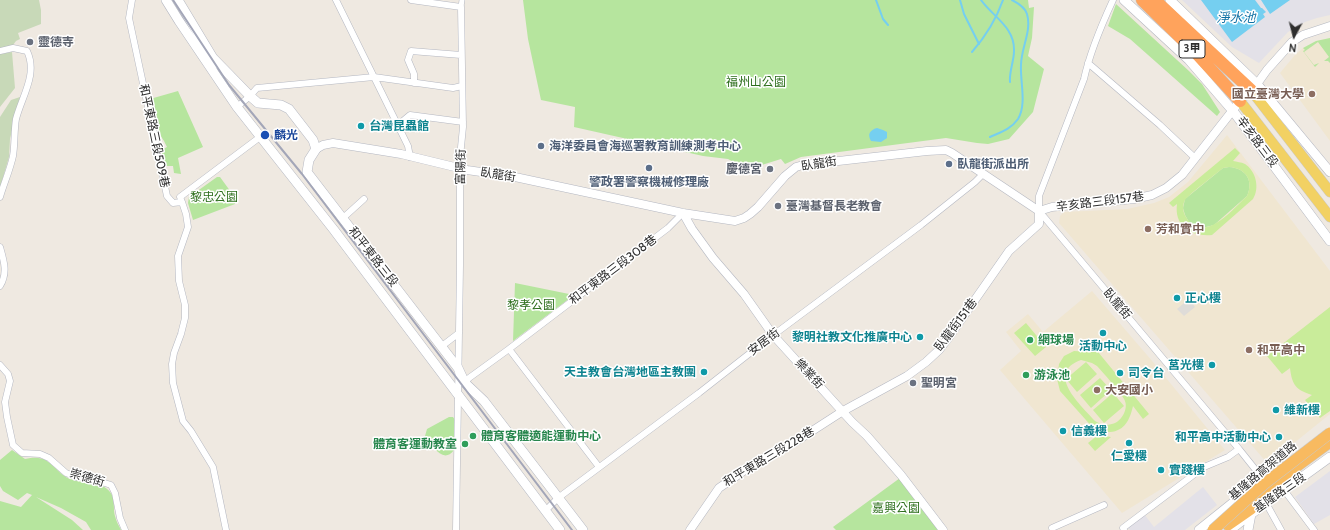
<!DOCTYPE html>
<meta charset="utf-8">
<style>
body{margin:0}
#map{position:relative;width:1330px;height:530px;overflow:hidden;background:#efe9e1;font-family:Cabin,sans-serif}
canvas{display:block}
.north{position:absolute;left:1274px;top:16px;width:40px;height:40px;-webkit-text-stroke:3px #fff;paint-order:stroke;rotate:187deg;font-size:11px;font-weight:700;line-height:16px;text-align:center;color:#2e2e2e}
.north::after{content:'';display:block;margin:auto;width:14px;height:18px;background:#2e2e2e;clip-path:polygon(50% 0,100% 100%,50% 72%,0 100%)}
</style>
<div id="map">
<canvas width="1330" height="530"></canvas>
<div class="north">N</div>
</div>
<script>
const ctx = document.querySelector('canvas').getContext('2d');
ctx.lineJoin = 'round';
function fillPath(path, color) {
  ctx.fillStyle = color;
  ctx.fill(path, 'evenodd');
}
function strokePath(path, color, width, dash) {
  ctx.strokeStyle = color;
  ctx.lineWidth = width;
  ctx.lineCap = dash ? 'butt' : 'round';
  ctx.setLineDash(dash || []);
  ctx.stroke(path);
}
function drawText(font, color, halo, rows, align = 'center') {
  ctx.font = font + ' Cabin,"Noto Sans TC",sans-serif';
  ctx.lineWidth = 3;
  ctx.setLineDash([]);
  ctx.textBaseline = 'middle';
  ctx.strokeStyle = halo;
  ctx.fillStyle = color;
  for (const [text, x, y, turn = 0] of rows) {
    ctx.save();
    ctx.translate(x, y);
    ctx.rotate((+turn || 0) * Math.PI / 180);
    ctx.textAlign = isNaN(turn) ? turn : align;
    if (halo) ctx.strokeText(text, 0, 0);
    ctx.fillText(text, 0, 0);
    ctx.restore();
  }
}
fillPath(new Path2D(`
 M1182 0H1330V15L1317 18 1305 22 1288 32 1259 63 1232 47Z
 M1330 471V515L1314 524 1295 497Z
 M1203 487 1217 505 1185 530H1130L1126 526 1144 514 1154 527Z`), '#e3e1e8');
fillPath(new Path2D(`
 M1330 38V141L1280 73 1295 55 1303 48 1316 41Z
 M1227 135 1330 271V414L1268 464 1059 223 1060 216 1064 212 1127 209 1154 203 1169 197 1188 182Z
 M1092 291 1153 362 1225 450 1122 513 1000 370 1021 351 1006 332 1028 314 1043 332Z`), '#f0e6d1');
fillPath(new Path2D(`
 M523 0H1028L1029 8 1034 7 1032 38 1028 56 1044 69 1033 112 1009 139 988 144 977 143 946 138 801 157 785 164 781 159 752 168 739 165 728 159 703 156 574 127 575 107 541 100 528 39Z
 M1116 4 1189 71 1202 84 1220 112 1217 116 1130 39 1108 26Z
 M1330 38V63L1328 61H1324L1329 57 1318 42 1304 52 1314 65 1319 63 1315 67 1303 51 1305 50 1303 48 1316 41Z
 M178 91 203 147 178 158 181 174 174 173 173 166H164L161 150 167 147 164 141 156 129 150 99Z
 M1229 167C1246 168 1254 181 1247 196L1214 225 1202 228 1193 226 1189 222 1185 215 1183 208 1185 199 1223 168Z
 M217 177H220L236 199 235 204 193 220 188 203 189 197Z
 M515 283 574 295 513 341Z
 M449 417H453L455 420 454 450C443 465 432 445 425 436L427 429Z
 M12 450 25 459C53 452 53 474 73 480 86 484 105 481 112 495 115 501 113 510 115 516 116 521 119 526 121 530H91L86 522 61 508 36 497 72 520 83 530H0V501L21 507 32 495 27 493 18 500 3 491 0 486V460Z
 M900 478 943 530H836L833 527Z`), '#b6e59e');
fillPath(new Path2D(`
 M0 0H39L41 10V24L18 33 20 39 16 41 13 45 0 49Z
 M12 52 15 88 0 107V54Z
 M20 97 10 139 9 157 0 188V117L11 100Z`), '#c8d9b8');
fillPath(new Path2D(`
 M1235 148 1240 153 1233 161C1237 162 1241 162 1245 164 1256 171 1260 188 1253 199L1212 235C1191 237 1174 226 1177 204L1173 207 1169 203ZM1229 167C1246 168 1254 181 1247 196 1233 209 1203 246 1186 217 1183 213 1182 205 1185 200 1188 195 1216 174 1223 168Z
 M1330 307V411L1320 418 1305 400 1312 395C1296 390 1292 385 1290 368L1282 374 1267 356Z
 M1026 323 1046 347 1035 356 1014 333Z
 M1089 341 1149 414 1143 419 1133 406C1130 419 1125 431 1110 432 1103 432 1100 432 1094 429L1060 391 1057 379 1059 364 1064 356 1074 351 1089 352 1083 346ZM1081 360 1092 363 1097 366C1104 374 1119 390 1124 399 1129 407 1123 419 1115 423 1108 426 1101 425 1095 421 1082 406 1044 373 1081 360Z
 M1086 362 1097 374 1077 392 1066 379Z
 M1100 378 1111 390 1091 408 1080 395Z
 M1113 393 1124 406 1104 423 1093 410Z
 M1098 435 1111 437 1095 451 1088 443Z`), '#c9ec9a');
fillPath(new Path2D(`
 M1189 299 1195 307 1184 316 1177 309Z`), '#dfdcd8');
fillPath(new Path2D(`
 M1201 0H1255L1261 8H1262L1266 12 1263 14 1265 17 1232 42Z
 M1261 0H1290L1270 14Z
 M877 128 883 130 887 132V138L881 142 871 141C867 134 870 130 877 128Z`), '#75cff0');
strokePath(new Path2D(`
 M876 0 883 19 888 25
 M960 0 964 14 979 44
 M981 0C993 17 1015 27 1014 51 1014 61 1009 72 1010 82
 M972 52C986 36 996 20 1003 0
 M990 137C1001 132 1011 129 1018 119 1027 104 1020 82 1021 65 1021 48 1032 31 1027 14 1025 7 1018 3 1012 0`), '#75cff0', 2);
const pedestrian = new Path2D(`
 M461 7 462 0`);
const minor = new Path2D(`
 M132 0 129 18 167 196 173 203 182 202 186 214 188 227 178 256 179 281 185 305V318L181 334 174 353 172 364 173 383 183 421 191 431 213 467 226 530
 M336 0 408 146 410 157
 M411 0 461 7 463 127 460 157V265L456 530
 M1113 0C1101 26 1090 52 1084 79L1039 196V211L1239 449 1263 479
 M0 51 13 48 27 51C38 74 22 96 16 119 14 131 15 144 13 156 10 170 4 183 0 197
 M1088 63 1160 125 1195 158
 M414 83V74L408 60 411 51 461 55
 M237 107 250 96 257 88 374 77 453 88 462 86
 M398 125 410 115 463 122
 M182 202 180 197 260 137
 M343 218 364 199
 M0 247C4 261 8 273 0 286
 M442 346 459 333
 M509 349 599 467
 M0 365 8 374 10 381 5 402 7 417 13 445 22 453 40 454 49 458 66 473 76 477 89 478 111 485 115 493 120 518 125 530
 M464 384 469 378 509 349 668 228 683 213
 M1284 490 1314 530
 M1266 503 1281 530
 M545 511 558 498 699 393 768 339 921 225 975 182 983 174
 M1052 528 1104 505
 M1124 530 1123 528 1204 467 1228 457 1239 449`);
const tertiary = new Path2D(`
 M316 149 323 145 333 143 401 154 467 170 515 177 683 213 735 221 744 218 750 214 758 207 785 176 796 167 803 165 927 151 946 150 952 153 1039 211
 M1039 211 1052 207 1134 199 1152 195 1166 188 1182 175 1240 101 1257 84 1267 70 1292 42 1303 35 1330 26
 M683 213 692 229 713 258 744 294 773 335 852 422 867 436 901 475 943 530
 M690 530 719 488 758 461 795 442 843 411 907 376 926 362 939 350 949 337 1009 251 1039 224V211`);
const secondary = new Path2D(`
 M166 0 179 21 237 107 334 230 560 530
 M178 0 213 58 250 96 258 103 281 105 289 109 313 140 316 149 309 160 307 172 458 368 465 383 484 401 583 530
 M1124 0 1189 60 1233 111 1330 241
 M1170 0 1257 84 1330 172
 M1199 530 1259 482
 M1230 530 1251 514 1330 457
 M1248 530 1251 514`);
const primary = new Path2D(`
 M1251 90 1330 192
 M1240 101 1330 217`);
const trunk = new Path2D(`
 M1242 511 1289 472 1330 442
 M1228 525 1251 509`);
const motorway = new Path2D(`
 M1142 0 1195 52 1240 101
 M1155 0 1251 90`);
strokePath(pedestrian, '#b4b7c1', 6);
strokePath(minor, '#b4b7c1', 7);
strokePath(tertiary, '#b4b7c1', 9);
strokePath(secondary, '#b4b7c1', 10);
strokePath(primary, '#c9c9c9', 11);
strokePath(trunk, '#c9c9c9', 12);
strokePath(motorway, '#c9c9c9', 13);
strokePath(pedestrian, '#fff', 5);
strokePath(minor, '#fff', 6);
strokePath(tertiary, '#fff', 8);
strokePath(secondary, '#fff', 9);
strokePath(primary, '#f2d163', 10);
strokePath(trunk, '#f8ba60', 11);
strokePath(motorway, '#ffa35c', 12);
strokePath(new Path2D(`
 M173 0 229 85 302 174 572 530`), '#a3a6b8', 2);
const trunkBridge = new Path2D(`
 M1213 530 1264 484 1330 433`);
strokePath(trunkBridge, '#c9c9c9', 12, []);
strokePath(trunkBridge, '#f8ba60', 11);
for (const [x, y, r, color] of [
 [30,42,4,"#6b7280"],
 [1312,94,4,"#8d6e63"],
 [361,126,4,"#0f9aa8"],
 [265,135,5,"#1a4fb4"],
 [541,146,4,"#5c6f8a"],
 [949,164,4,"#5c6f8a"],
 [649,168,4,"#5c6f8a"],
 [770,169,4,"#6b7280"],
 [778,206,4,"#6b7280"],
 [1148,229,4,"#8d6e63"],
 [1177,298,4,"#0f9aa8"],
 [1103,333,4,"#0f9aa8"],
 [920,337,4,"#0f9aa8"],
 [1030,340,4,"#2e9e5b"],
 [1249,350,4,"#8d6e63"],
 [1212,365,4,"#0f9aa8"],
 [704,372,4,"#0f9aa8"],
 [1120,373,4,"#0f9aa8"],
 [1026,375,4,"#2e9e5b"],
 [913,383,4,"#6b7280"],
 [1097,390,4,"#8d6e63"],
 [1276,410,4,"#0f9aa8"],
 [1063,431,4,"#0f9aa8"],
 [473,436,4,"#2e9e5b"],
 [1279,437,4,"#0f9aa8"],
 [1129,443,4,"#0f9aa8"],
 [465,444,4,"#2e9e5b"],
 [1161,470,4,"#0f9aa8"]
]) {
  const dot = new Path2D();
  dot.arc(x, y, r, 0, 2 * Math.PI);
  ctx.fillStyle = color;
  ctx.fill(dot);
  strokePath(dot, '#fff', 1.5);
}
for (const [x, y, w] of [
 [1192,49,26]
]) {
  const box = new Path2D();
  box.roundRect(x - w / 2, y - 9, w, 18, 3);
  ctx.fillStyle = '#fff';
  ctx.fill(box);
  strokePath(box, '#2e2e2e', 1);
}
drawText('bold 11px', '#2e2e2e', null, [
 ["3甲",1192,49]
]);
drawText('bold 12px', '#5b616d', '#fff', [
 ["靈德寺",38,42],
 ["慶德宮",762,169,"right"],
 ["臺灣基督長老教會",786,206],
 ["聖明宮",921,383]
], 'left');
drawText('12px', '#2c6e1b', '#fff', [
 ["福州山公園",756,82],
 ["黎忠公園",214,197],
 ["黎孝公園",531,305],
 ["嘉興公園",896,508]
]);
drawText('bold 12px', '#785e54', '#fff', [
 ["國立臺灣大學",1304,94,"right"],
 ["芳和實中",1156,229],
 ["和平高中",1257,350],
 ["大安國小",1105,390]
], 'left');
drawText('bold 12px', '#0d838f', '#fff', [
 ["台灣昆蟲館",369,126],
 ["正心樓",1185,298],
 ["黎明社教文化推廣中心",912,337,"right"],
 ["活動中心",1103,346,"center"],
 ["莒光樓",1204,365,"right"],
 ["天主教會台灣地區主教團",696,372,"right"],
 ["司令台",1128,373],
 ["維新樓",1284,410],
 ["信義樓",1071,431],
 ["和平高中活動中心",1271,437,"right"],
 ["仁愛樓",1129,456,"center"],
 ["實踐樓",1169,470]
], 'left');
drawText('bold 12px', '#164399', '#fff', [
 ["麟光",274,135]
], 'left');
drawText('12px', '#2e2e2e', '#fff', [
 ["和平東路三段509巷",154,136,78],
 ["辛亥路三段",1257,142,53],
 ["臥龍街",819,164,-9],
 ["富陽街",461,167,-89],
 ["臥龍街",498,175,9],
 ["辛亥路三段157巷",1100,202,-7],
 ["和平東路三段",373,257,52],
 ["和平東路三段308巷",613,270,-37],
 ["臥龍街",1117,304,50],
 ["臥龍街151巷",956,325,-53],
 ["安居街",764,342,-37],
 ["樂業街",809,374,47],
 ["和平東路三段228巷",769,457,-31],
 ["基隆路高架道路",1263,471,-40],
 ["崇德街",87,478,16],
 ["基隆路三段",1280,493,-35]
]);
drawText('bold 12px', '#4e5e75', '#fff', [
 ["海洋委員會海巡署教育訓練測考中心",549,146],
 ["臥龍街派出所",957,164],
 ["警政署警察機械修理廠",649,182,"center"]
], 'left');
drawText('bold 12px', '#27864d', '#fff', [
 ["網球場",1038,340],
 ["游泳池",1034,375],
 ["體育客體適能運動中心",481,436],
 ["體育客運動教室",457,444,"right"]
], 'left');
drawText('italic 13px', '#0d6fa3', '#fff', [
 ["淨水池",1236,18]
]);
</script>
